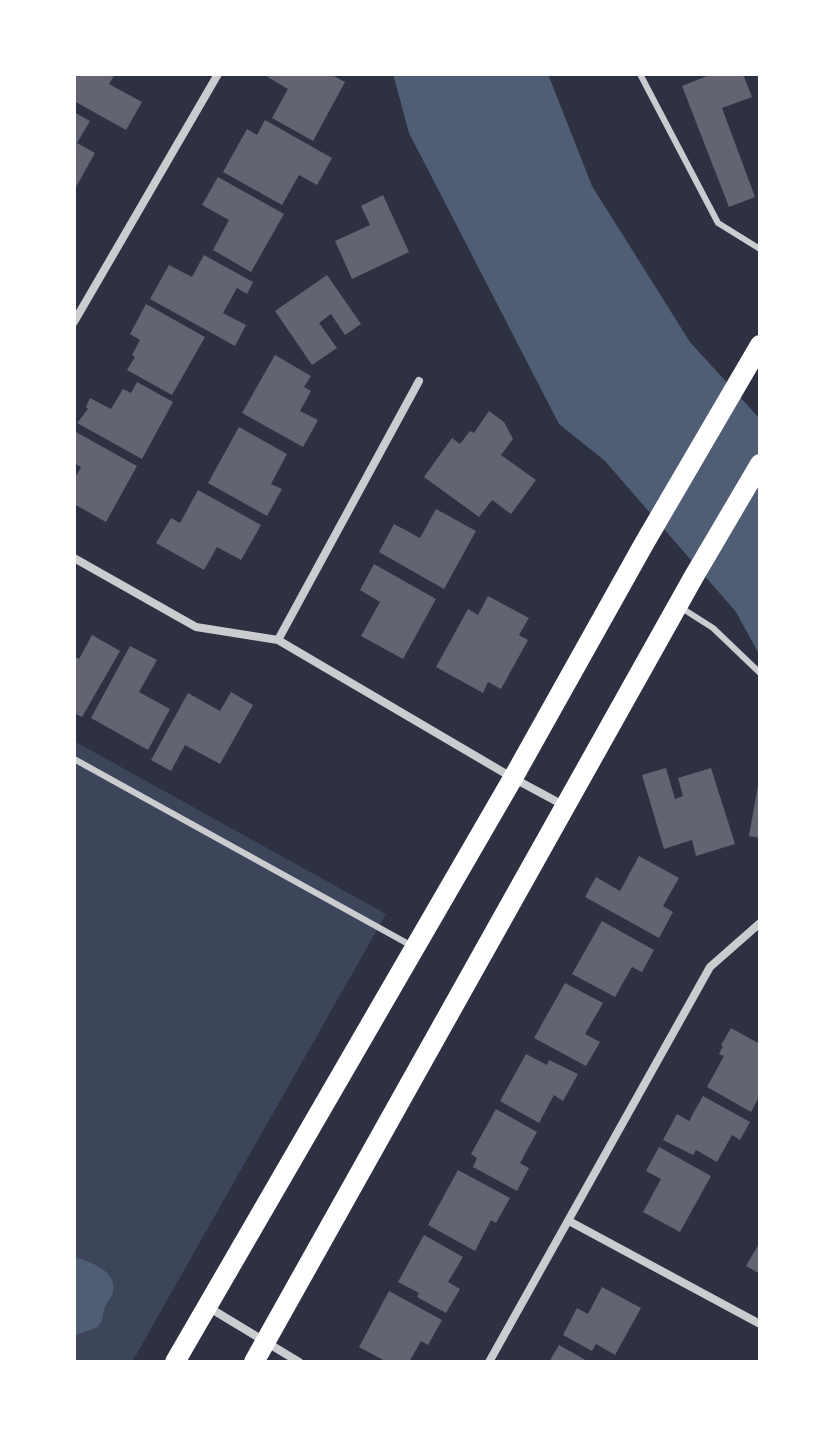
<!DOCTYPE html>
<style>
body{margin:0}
#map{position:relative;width:834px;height:1436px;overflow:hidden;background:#2d3142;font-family:Figtree,sans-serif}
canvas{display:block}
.frame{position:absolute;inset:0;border:76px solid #fff;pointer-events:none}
</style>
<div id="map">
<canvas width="834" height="1436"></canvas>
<div class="frame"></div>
</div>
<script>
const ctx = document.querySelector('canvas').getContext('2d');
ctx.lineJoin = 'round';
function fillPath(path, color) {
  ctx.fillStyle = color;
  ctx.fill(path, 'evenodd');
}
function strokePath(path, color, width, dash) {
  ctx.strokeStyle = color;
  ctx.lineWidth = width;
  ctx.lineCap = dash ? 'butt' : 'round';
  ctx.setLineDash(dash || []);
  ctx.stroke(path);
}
fillPath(new Path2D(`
 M74 741 386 914 132 1362H74Z`), '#3c4559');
fillPath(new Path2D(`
 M393 74H548L592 186 690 342 760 419V656L736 612 605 461 559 424 409 133Z
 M74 1257C89 1261 118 1271 113 1292 111 1299 106 1303 104 1309 102 1317 104 1321 97 1327 91 1331 81 1332 74 1336Z`), '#4f5d75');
fillPath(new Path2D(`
 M74 74H115L109 84 142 102 126 130 74 101Z
 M267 74H330L345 82 313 141 272 118 288 89 266 76Z
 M712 74H743L752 97 722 108 755 197 729 207 682 86Z
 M74 112 90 121 77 143 95 153 76 187 74 185Z
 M265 120 332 158 317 185 299 175 282 205 223 172 247 129 257 135Z
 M218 177 284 214 251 272 213 250 229 220 202 205Z
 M383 195 409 252 352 279 335 241 370 225 361 206Z
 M204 255 253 282 247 294 237 288 223 313 246 325 235 346 150 299 169 265 192 277Z
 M327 275 361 324 345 335 331 314 319 323 337 348 312 365 275 311Z
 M146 304 205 337 172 395 127 370 135 357 132 355 140 340 130 334Z
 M275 355 311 376 304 387 311 391 300 411 318 420 303 447 242 413Z
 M137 382 173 402 142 459 77 423 88 409 86 407 90 398 111 409 123 389 131 393Z
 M489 411 504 422 513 439 501 455 536 480 511 514 492 500 479 517 424 477 452 438 460 444 470 431 474 433Z
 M239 427 287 454 271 484 282 489 267 516 208 483Z
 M76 432 137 466 106 522 74 504V480L81 467 74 463V436Z
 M198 490 261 525 241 560 217 547 204 570 156 543 171 518 180 523Z
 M436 509 476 531 444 589 379 552 394 524 420 538Z
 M374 564 436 599 403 659 361 636 380 602 360 590Z
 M488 596 529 618 519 635 528 640 501 689 488 682 483 693 436 667 468 609 478 615Z
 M92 635 120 651 82 717 74 713V656L79 659Z
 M130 646 157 660 139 692 170 709 148 750 91 718Z
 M231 692 253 705 220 764 185 745 171 771 151 760 188 693 220 711Z
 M666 768 675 799 683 796 678 778 711 768 735 844 696 856 692 840 664 849 642 775Z
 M758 785H760V838L749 836Z
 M639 856 679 878 663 906 673 912 659 938 585 897 596 877 620 891Z
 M602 921 654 950 642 972 632 967 615 997 572 974Z
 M565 983 603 1003 585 1034 600 1042 586 1066 534 1038Z
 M731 1028 760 1044V1095L751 1112 707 1087 724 1056 719 1054 723 1046 721 1045Z
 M526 1054 547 1065 549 1060 578 1074 563 1101 554 1095 539 1123 500 1101Z
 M703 1096 750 1122 740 1140 732 1135 717 1162 696 1150 693 1155 663 1140 677 1114 689 1121Z
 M496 1109 537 1132 520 1163 529 1168 517 1191 473 1167 477 1158 471 1154Z
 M659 1147 711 1176 680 1232 643 1212 661 1179 646 1171Z
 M458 1170 510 1198 496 1223 491 1220 475 1251 428 1225Z
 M424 1235 463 1257 448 1282 460 1289 446 1313 417 1297 419 1293 398 1282Z
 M760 1242V1274L746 1266Z
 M602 1287 641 1308 615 1355 596 1344 592 1351 563 1335 577 1308 588 1314Z
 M389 1291 442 1320 428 1345 421 1341 409 1362H387L359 1347Z
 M559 1345 589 1362H549Z`), '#626471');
strokePath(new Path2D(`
 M640 74 718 223 760 249
 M680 607 713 628 760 673
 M74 759 412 946`), '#caccd0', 6);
strokePath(new Path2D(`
 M74 322 218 74
 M74 558 196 627 278 640 513 778 565 806
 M278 640 419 381
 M569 1221 760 1324
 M208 1307 299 1362
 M489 1362 710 967 760 923`), '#caccd0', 8);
strokePath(new Path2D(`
 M175 1362 513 778 645 542 760 345
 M254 1362 693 578 760 464`), '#fff', 20);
</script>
